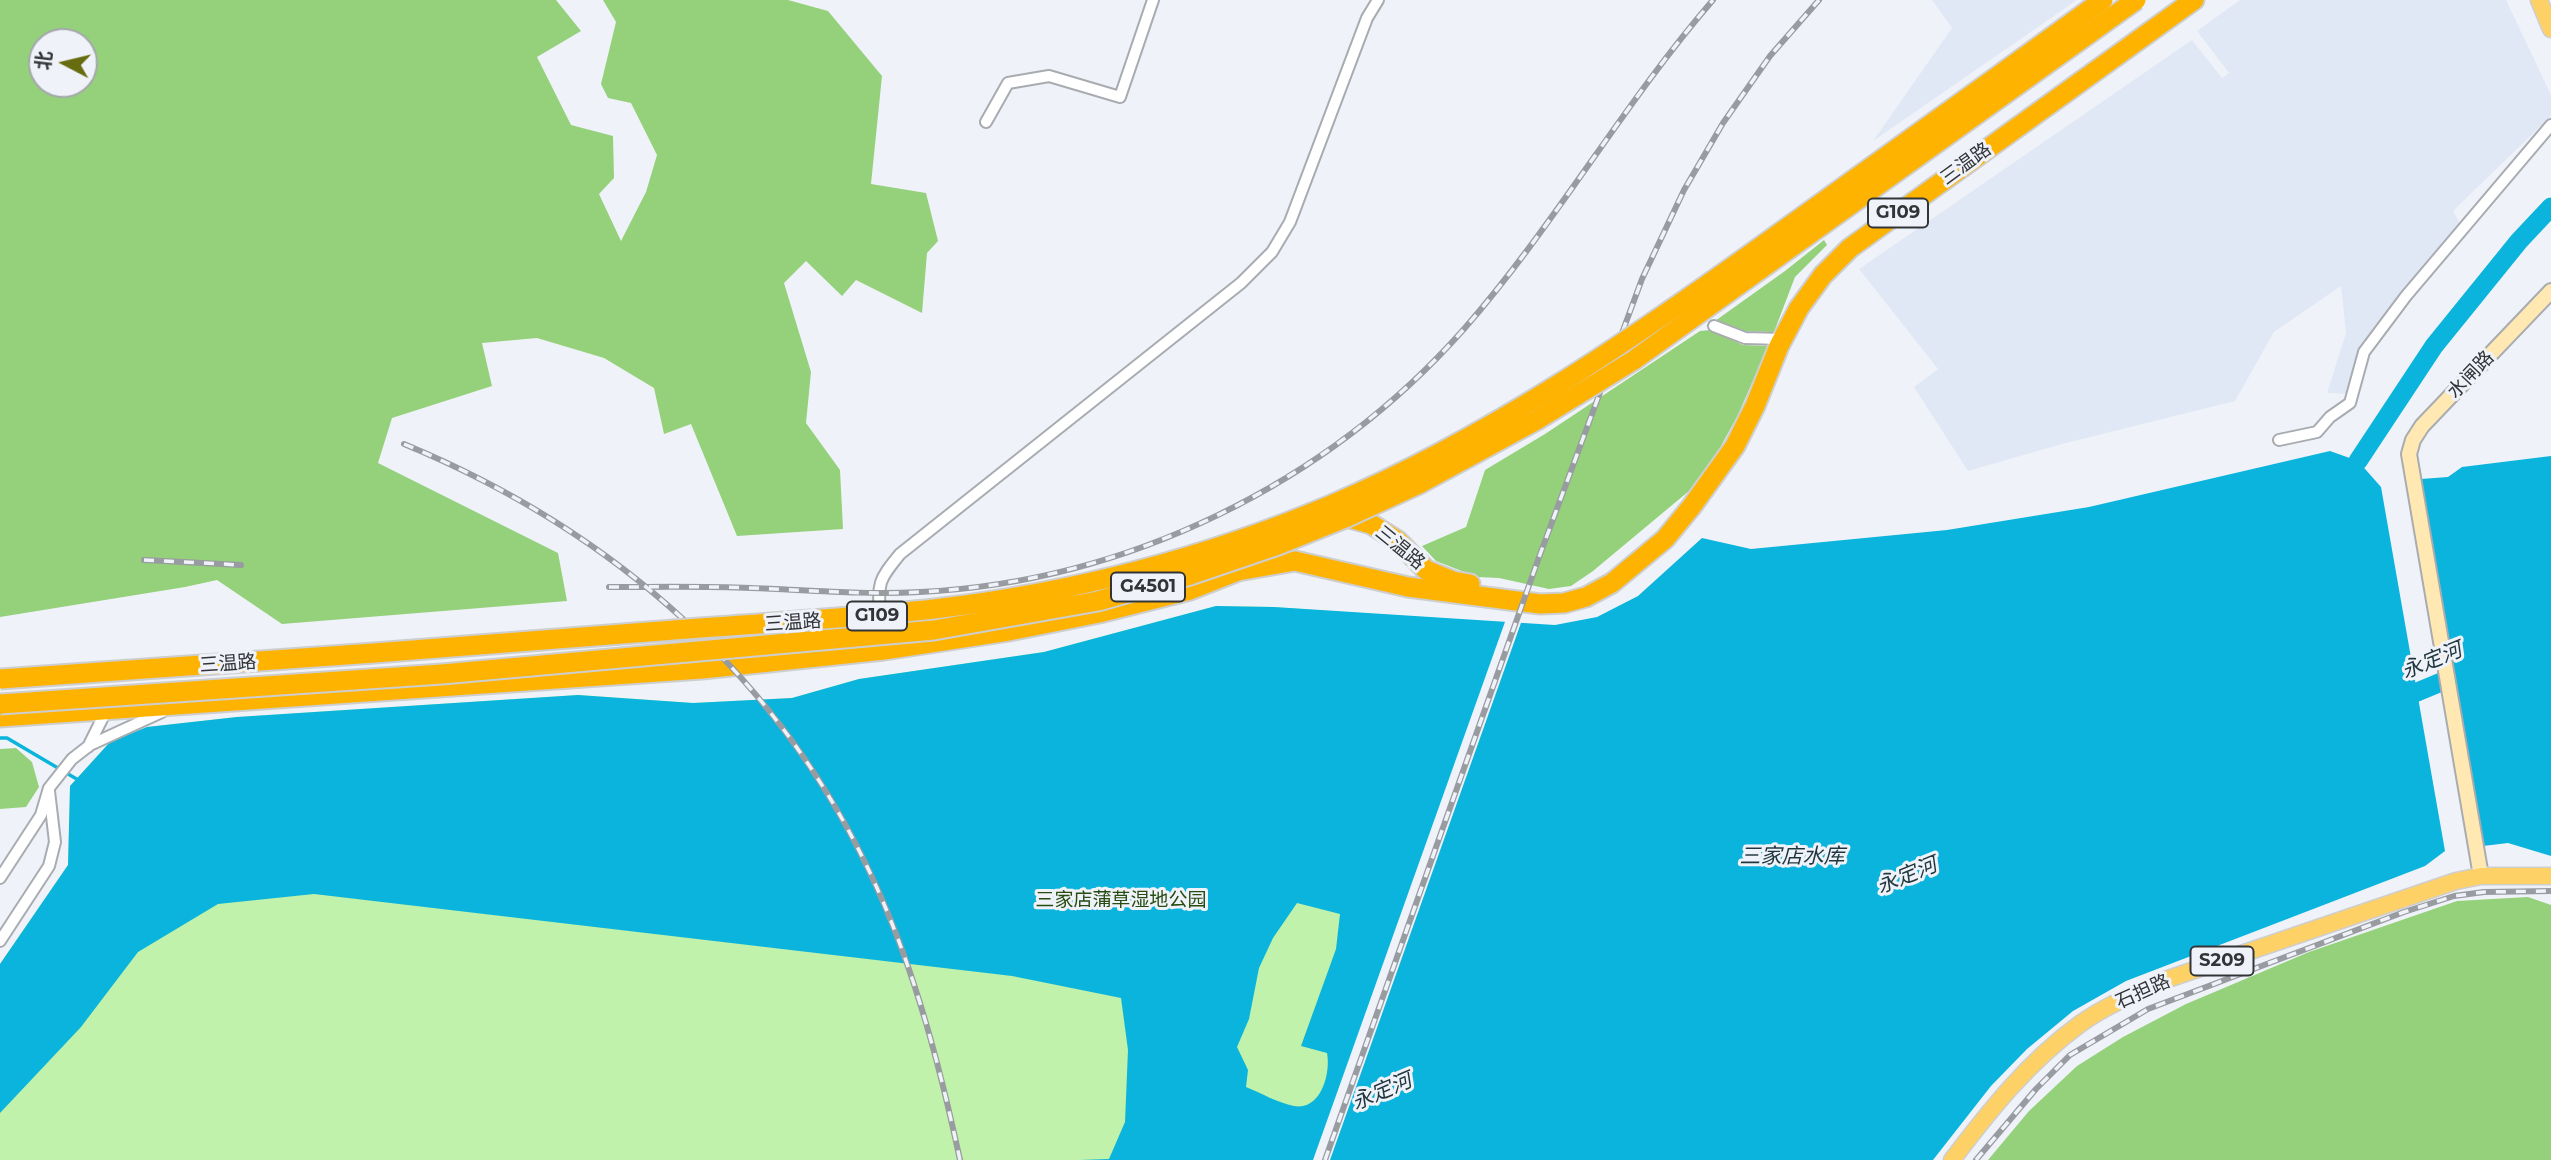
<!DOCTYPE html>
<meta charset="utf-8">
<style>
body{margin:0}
#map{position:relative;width:2551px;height:1160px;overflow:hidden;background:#eff3f9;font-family:Montserrat,"Noto Sans SC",sans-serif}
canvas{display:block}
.north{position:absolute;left:28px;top:28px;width:70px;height:70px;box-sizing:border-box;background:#eff3f9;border:2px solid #a4a7ab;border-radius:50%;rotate:277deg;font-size:19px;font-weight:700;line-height:28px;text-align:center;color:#333437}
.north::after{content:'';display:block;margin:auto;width:24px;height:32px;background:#676c10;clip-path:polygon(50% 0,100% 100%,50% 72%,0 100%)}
</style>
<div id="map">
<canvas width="2551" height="1160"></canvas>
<div class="north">北</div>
</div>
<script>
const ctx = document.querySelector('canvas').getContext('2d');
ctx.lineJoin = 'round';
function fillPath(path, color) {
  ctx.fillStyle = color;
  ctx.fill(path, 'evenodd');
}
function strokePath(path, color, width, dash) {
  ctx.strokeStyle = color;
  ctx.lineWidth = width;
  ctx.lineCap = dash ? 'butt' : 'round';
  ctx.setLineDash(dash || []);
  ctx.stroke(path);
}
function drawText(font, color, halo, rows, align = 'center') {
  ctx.font = font + ' Montserrat,"Noto Sans SC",sans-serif';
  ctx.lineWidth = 6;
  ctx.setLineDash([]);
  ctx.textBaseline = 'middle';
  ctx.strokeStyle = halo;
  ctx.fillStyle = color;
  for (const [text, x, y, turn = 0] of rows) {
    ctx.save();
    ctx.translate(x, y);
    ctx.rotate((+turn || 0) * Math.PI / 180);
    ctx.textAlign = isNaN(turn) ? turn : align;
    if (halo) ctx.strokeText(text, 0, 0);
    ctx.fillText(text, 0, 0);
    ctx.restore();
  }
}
fillPath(new Path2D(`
 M1932 0H2077L1873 141 1952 28Z
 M2240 0H2506L2551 95V116L2453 211 2460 223 2408 286 2358 355 2352 394 2327 393 2346 333 2341 286 2274 332 2235 401 2062 444 1968 471 1914 387 1938 369 1859 269 2192 40 2222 78 2229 73 2197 31Z`), '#e1e8f5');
fillPath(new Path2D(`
 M1216 606 1274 607 1495 622 1303 1160H0V964L68 865 70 786 110 742 147 727 237 717 578 695 693 703 792 698 859 679 1044 652Z`), '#c0f2ab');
fillPath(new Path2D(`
 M0 0H556L581 31 537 57 571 125 613 136 614 178 599 194 621 241 646 192 657 155 631 103 608 98 601 84 616 22 603 0H788L828 11 882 76 871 184 926 193 938 241 927 253 922 313 856 280 842 296 806 261 784 283 811 372 806 423 840 470 843 529 737 536 691 424 664 434 654 388 604 358 537 338 482 343 492 386 392 418 378 463 558 553 567 601 282 624 217 580 185 587 0 617ZM42 42H84V84H42Z
 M1824 240 1827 245 1795 277 1774 332 1739 331 1715 321 1785 271Z
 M1710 330 1743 345 1768 346 1738 415 1716 455 1689 491 1593 571 1571 586 1549 589 1499 578 1477 577 1436 561 1422 546 1466 527 1485 470 1545 434 1700 331Z
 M16 748 32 762 39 787 26 807 0 809V749Z
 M2528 897 2551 905V1160H1988L2029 1111 2077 1066 2123 1037 2186 1004 2309 952 2457 901Z`), '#95d07b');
fillPath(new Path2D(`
 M2330 451 2358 461 2381 487 2445 851 2425 866 2126 981 2073 1011 2027 1049 1991 1086 1933 1160H1080L1109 1159 1125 1122 1128 1050 1121 998 1012 976 314 894 218 904 138 952 81 1027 0 1113V964L68 865 70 786 110 742 147 727 237 717 578 695 693 703 792 698 859 679 1044 652 1216 606 1274 607 1555 625 1597 617 1638 596 1702 538 1751 549 1947 530 2089 507ZM1297 903 1340 914 1336 949 1301 1046 1327 1053C1331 1073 1321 1111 1294 1106 1278 1103 1261 1093 1246 1087L1248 1070 1237 1047 1249 1019 1259 968 1273 938Z
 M2551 456V856L2508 843 2483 846 2421 479 2448 477 2462 467Z`), '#0bb4dc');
fillPath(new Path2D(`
 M1506 619 1522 620 1330 1160H1313Z`), '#eff3f9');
strokePath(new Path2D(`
 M0 738H7L80 781`), '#0bb4dc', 3.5);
strokePath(new Path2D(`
 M2358 461 2434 346 2519 241 2551 207
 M2393 702 2463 673`), '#0bb4dc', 19);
const street = new Path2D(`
 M986 122 1008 83 1049 76 1120 97 1153 0
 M1714 326 1745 338 1783 339
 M2279 440 2317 432 2330 417 2350 403 2364 352 2406 296 2551 125
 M880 617C878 582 878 581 900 554L1241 283 1272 252 1290 222 1367 18 1378 0
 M88 747 107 709
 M0 878 41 815 49 788 72 759 90 745 162 712
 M0 941 49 866 55 842 49 791`);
const secondary = new Path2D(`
 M2481 876 2409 454 2413 440 2422 426 2551 291`);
const primary = new Path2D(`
 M2539 0 2551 29
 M1952 1160C1990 1110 2028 1062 2080 1024 2105 1006 2136 993 2165 980L2456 881 2481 876H2551`);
const highway = new Path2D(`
 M1335 514 1371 524 1398 541 1426 570 1453 581 1470 584
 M0 717 702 669 884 650 1009 631 1099 613 1190 590 1238 571 1295 561 1408 587 1540 604 1564 603 1586 597 1612 583 1665 539 1692 506 1735 446 1755 406 1779 346 1799 308 1823 275 1850 248 2194 0`);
strokePath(street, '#a8acb1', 14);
strokePath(secondary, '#a8acb1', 18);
strokePath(primary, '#cececf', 19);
strokePath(highway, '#cececf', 23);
strokePath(street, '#fff', 10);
strokePath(secondary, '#ffe8b2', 14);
strokePath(primary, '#fed166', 16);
strokePath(highway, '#feb300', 19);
const rail = new Path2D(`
 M404 444C614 531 783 678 877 888 916 975 940 1067 960 1160
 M144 560 241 565
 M609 587C656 587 704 586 751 588 807 590 863 595 920 592 1127 582 1327 484 1464 329 1555 225 1623 104 1713 0
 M1325 1160 1538 560 1642 279 1684 190 1723 123 1770 56 1819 0
 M1976 1160 2036 1089 2070 1055 2148 1009 2404 912 2454 896 2484 892 2551 891`);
strokePath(rail, '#989ba0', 6);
strokePath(rail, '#eff3f9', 3.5, [10]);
const highwayBridge = new Path2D(`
 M0 679C220 664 441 649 661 631 752 624 843 619 934 609 1070 593 1205 558 1331 505 1489 438 1631 340 1770 240 1881 161 1992 80 2103 0
 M0 704 442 674 934 630 1098 601 1190 575 1278 545 1345 518 1421 483 1537 420 1634 360 2136 0`);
strokePath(highwayBridge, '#cececf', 23, []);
strokePath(highwayBridge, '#feb300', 19);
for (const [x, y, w] of [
 [1898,213,60],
 [1148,587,74],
 [877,616,60],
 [2222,961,63]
]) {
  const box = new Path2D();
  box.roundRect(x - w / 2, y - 14.5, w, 29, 5);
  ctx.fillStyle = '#eff3f9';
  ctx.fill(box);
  strokePath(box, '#333437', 2);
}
drawText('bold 18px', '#333437', null, [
 ["G109",1898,213],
 ["G4501",1148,587],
 ["G109",877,616],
 ["S209",2222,961]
]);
drawText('19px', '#333437', '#eff3f9', [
 ["三温路",1966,164,-36],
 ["水闸路",2471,375,-46],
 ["三温路",1400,548,39],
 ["三温路",793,623,-4],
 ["三温路",228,664,-4],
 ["石担路",2143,992,-24]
]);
drawText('19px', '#264c12', '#eff3f9', [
 ["三家店蒲草湿地公园",1121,900]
]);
drawText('italic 21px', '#1f363e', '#eff3f9', [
 ["永定河",2432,661,-22],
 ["三家店水库",1792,857],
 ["永定河",1907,876,-22],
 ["永定河",1382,1092,-23]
]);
</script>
